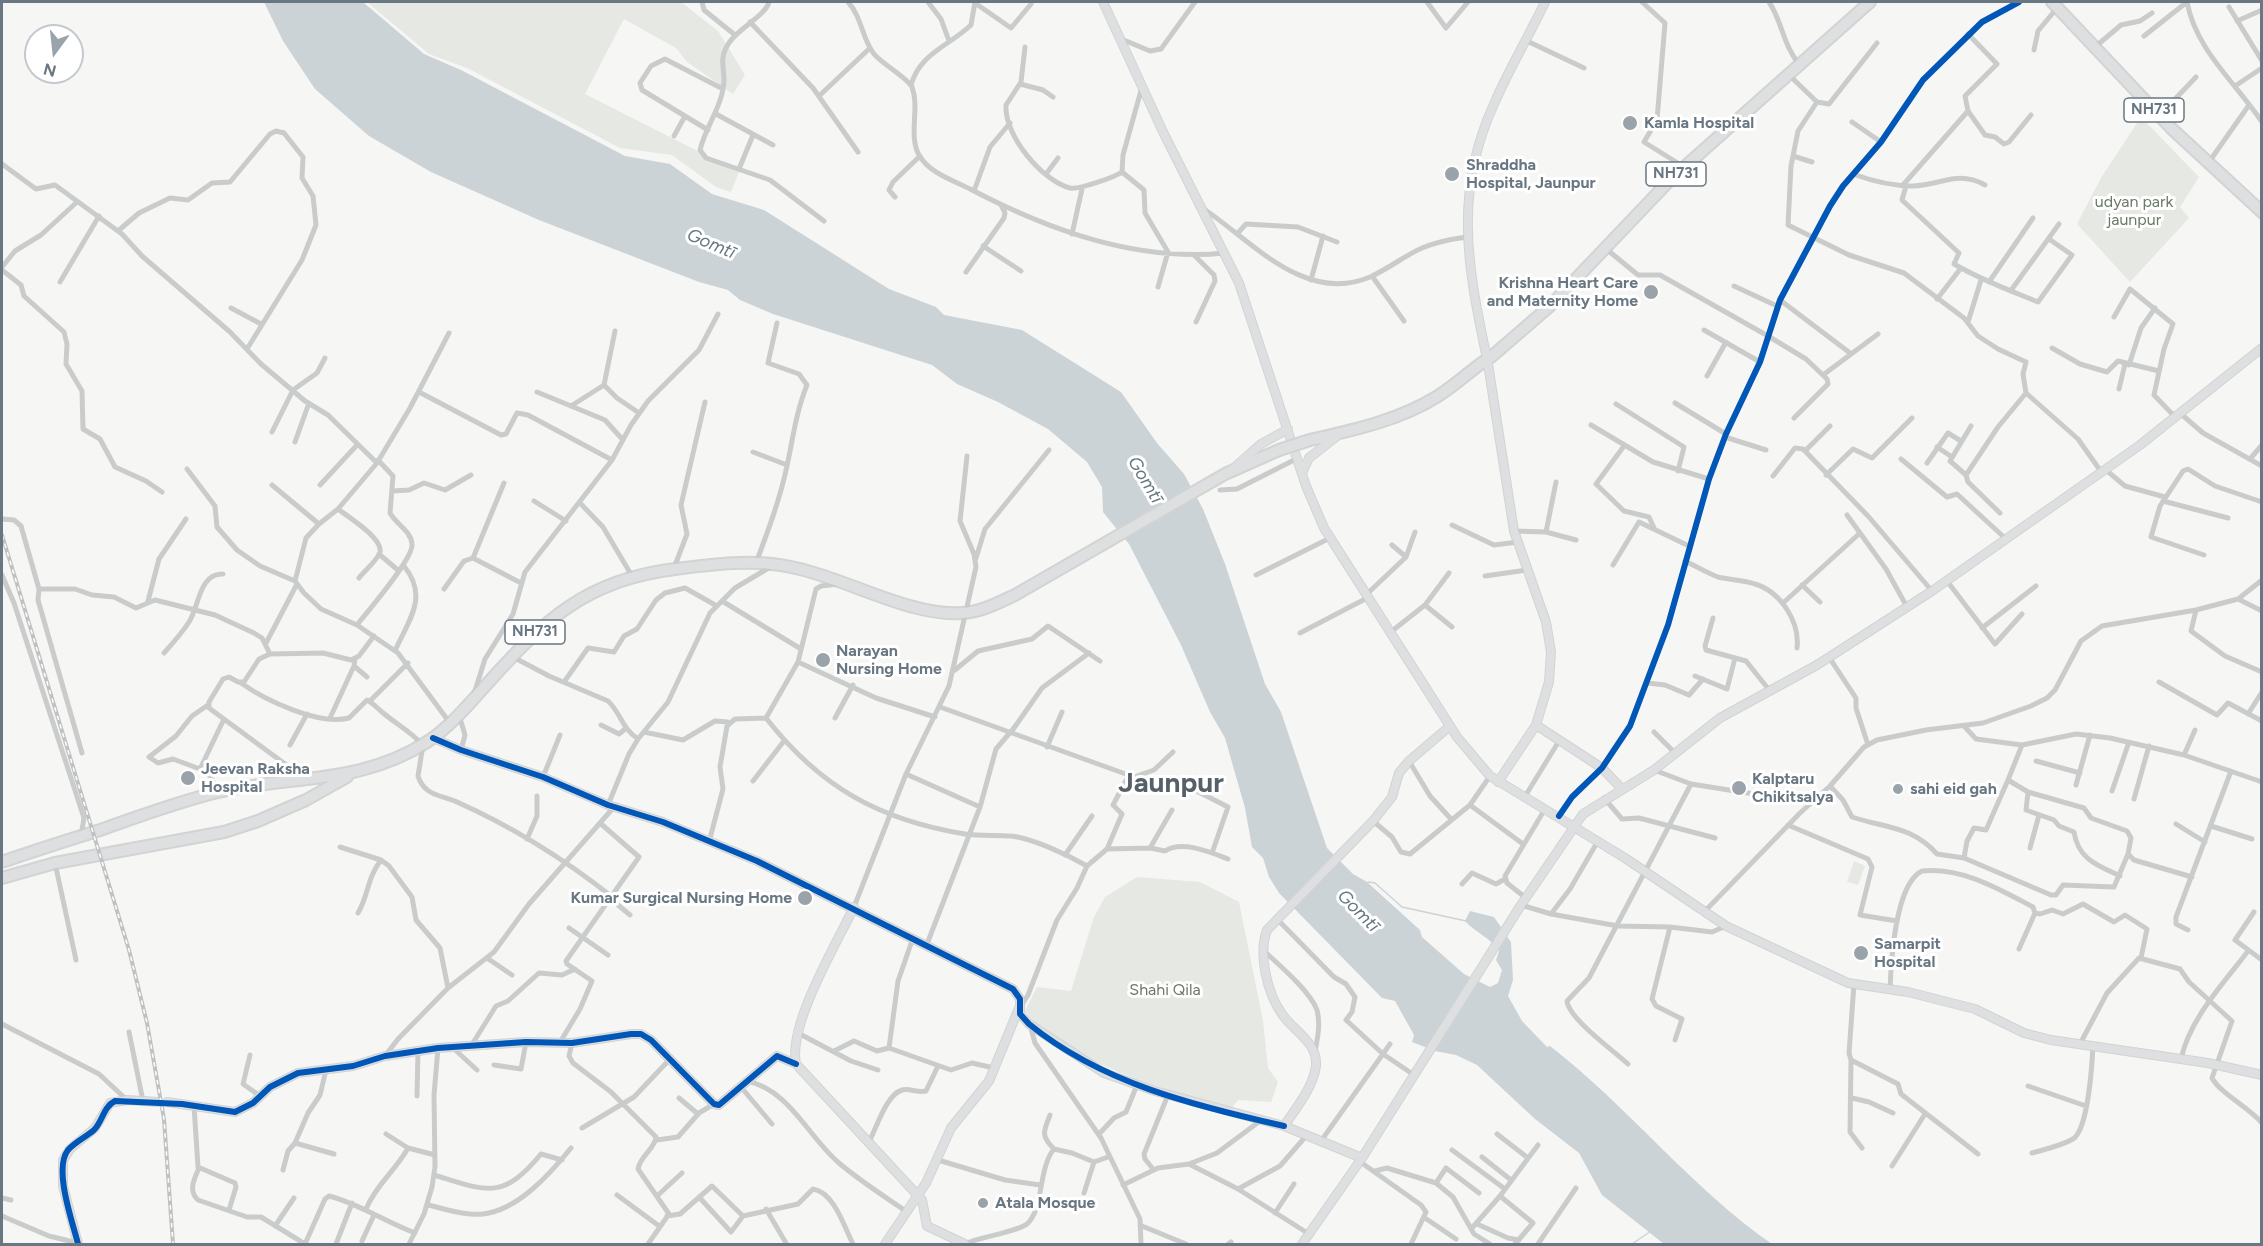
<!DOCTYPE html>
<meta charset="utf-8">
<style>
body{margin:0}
#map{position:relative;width:2263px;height:1246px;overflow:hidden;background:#f6f6f5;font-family:Figtree,sans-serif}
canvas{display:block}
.frame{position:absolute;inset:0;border:3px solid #687782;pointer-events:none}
.north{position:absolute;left:24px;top:24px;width:60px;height:60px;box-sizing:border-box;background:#fff;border:2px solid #c3c9cd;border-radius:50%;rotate:195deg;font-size:16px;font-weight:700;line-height:24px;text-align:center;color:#687782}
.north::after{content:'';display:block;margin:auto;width:21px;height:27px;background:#9aa3aa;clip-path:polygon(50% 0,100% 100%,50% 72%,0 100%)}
</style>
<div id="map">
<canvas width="2263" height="1246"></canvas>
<div class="frame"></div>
<div class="north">N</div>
</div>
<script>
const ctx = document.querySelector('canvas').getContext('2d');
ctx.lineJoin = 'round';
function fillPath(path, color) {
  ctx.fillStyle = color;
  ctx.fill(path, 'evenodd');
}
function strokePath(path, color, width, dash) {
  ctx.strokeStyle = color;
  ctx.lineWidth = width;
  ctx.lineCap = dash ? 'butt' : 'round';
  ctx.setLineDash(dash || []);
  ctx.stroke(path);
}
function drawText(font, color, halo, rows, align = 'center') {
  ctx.font = font + ' Figtree,sans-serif';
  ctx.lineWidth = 6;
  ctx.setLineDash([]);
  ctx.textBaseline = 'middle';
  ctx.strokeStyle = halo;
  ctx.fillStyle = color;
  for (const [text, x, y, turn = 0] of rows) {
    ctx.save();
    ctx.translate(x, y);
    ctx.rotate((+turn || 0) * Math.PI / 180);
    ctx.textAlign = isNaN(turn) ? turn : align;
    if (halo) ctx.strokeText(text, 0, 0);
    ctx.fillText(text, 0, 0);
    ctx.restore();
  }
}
fillPath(new Path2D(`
 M367 2H681L718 31 745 75 733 94 687 62 676 48 624 19 585 94 739 172 731 192 716 187 672 155 620 148 469 69 429 54Z
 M2141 117 2199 177 2180 207 2189 218 2130 282 2077 224 2101 178Z
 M1854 861 1865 866 1858 885 1847 882Z
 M1137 877 1200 882 1239 902 1263 1021 1268 1068 1278 1082 1271 1102 1238 1100 1230 1110C1171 1090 1062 1062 1025 1011L1037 987 1071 991 1094 917 1105 897Z`), '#e6e8e3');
fillPath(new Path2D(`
 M264 2H363L424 54 461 70 625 156 670 164 712 194 764 210 889 289 936 307 944 315 1022 330 1121 392 1157 443 1184 474 1203 509 1225 564 1265 684 1281 712 1327 848 1353 874 1367 882 1420 930 1422 937 1464 974 1490 987 1498 983 1502 970 1496 960 1499 951C1491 938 1476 933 1465 921L1470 911 1494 917 1511 942 1513 980 1508 996 1522 1021 1547 1047 1550 1046C1629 1107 1691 1188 1772 1244H1664L1602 1195 1579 1153 1535 1119 1477 1065 1456 1055 1435 1051 1412 1042 1414 1035 1395 1001 1382 998 1279 893 1269 877 1263 858 1252 847 1245 808 1225 738 1210 712 1181 645 1129 544 1103 512 1102 487 1087 462 1048 429 998 402 957 384 932 365 773 314 740 300 728 290 699 282 539 220 431 172 369 136 315 89 283 41Z`), '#ccd3d6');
strokePath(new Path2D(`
 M1368 882 1375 883 1402 907 1466 921
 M1632 1244 1651 1231`), '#ccd3d6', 1.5);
const secondary = new Path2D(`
 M1103 2 1164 134 1239 283 1306 486 1324 528 1457 737 1490 776 1625 858 1726 926 1848 983 1908 992 1975 1009 2024 1033 2051 1040 2208 1063 2262 1075
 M1486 354C1467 264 1454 191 1494 104 1509 69 1529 36 1545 2
 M1488 364 1514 531 1546 622 1551 652 1549 682 1536 725 1602 768 1621 788
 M1234 468 1261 444 1288 429
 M1302 473 1309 458 1337 436
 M433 738 461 750 543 777 608 805 663 822 757 861 1013 989 1020 999V1014L1029 1024 1104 1073 1155 1091 1284 1126 1362 1158
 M1498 782 1536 725
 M854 907C836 945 788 1024 796 1064L922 1200 927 1226 965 1244
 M167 1102 235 1112 253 1103 270 1087 298 1073 353 1066 385 1056 438 1048 526 1042 572 1043 631 1034H641L651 1040 714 1104 719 1105 777 1056 796 1064
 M1284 1126C1296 1108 1313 1088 1316 1066 1318 1042 1293 1031 1282 1014 1267 993 1258 954 1267 930L1373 821 1392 797 1399 773 1409 761 1450 726
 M78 1244 63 1186V1160L70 1149 95 1128 110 1103 127 1100 158 1102
 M885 1244 926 1183 951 1128 989 1081 1019 1008
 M1302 1244 1362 1158 1521 905 1583 814 1654 770 1720 718 1817 665 1932 591 2140 445 2262 348`);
const highway = new Path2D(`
 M2052 2 2172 129 2262 212
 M1491 357 1550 306 1671 179 1870 2
 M1310 440C1354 430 1400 420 1438 396 1454 386 1468 373 1483 362
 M2 862C33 851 65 841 97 831 137 817 177 802 218 792 292 775 360 785 427 742 450 727 468 705 487 684 545 620 585 580 675 569 714 564 753 559 791 567 844 577 910 617 962 613 981 612 998 603 1015 595L1225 474 1279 450
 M2 878 55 863 224 832 258 821 306 800 347 777`);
strokePath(secondary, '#d3d3d3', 10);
strokePath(highway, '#d2d3d3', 14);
strokePath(new Path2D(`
 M702 2 704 10 735 35
 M769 2C765 17 734 30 726 48 720 59 724 68 724 80 723 106 706 125 700 150L706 158 770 180 824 221
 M848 2C862 17 862 39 874 54 882 64 908 78 912 87 920 108 908 135 919 155 930 174 953 180 972 190 1049 230 1136 262 1225 253
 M928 2 941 19 949 41
 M1427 2 1446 28 1468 2
 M1642 2 1665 23 1657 120 1644 142 1684 167
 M1769 2C1782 21 1783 45 1799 64
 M2187 2C2196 50 2235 82 2262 122
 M975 3 1011 28 1031 4
 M2229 7 2262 61
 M2237 21 2262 10
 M750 22 813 88 858 152
 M2144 36 2187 2
 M1119 38 1150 51 1161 49 1195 2
 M1527 41 1584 68
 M1025 47 1021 82 1006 105C1004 135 1042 181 1070 188 1078 190 1115 177 1122 172L1123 155 1142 87
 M2095 47 2121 25 2140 21 2152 13
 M2034 50 2038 31 2057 8
 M1788 74 1817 102 1829 104 1877 43
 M1020 84 1043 90 1053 97
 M911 85C920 53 949 46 971 25L975 2
 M2235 86 2262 68
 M819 96 870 48
 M1817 102 1798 131 1791 166 1788 225 1849 255 1904 273 1964 318 1978 336 1998 349 2026 362 2023 374 2026 393 2078 439 2102 473
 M1968 111 1985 135 1995 137 2004 144 2009 142 2031 115
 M716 114 773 145
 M2160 115 2196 77
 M1852 122 1881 142
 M708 130 642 90 640 83 651 66 665 59 723 89
 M674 136 685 116
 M1793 156 1812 162
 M2209 162 2249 105
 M2 164 36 189 55 185 122 234 142 256 230 332 261 364 305 401 328 415 377 463
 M739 169 753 135
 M1122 172 1144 190 1145 213 1168 252 1158 287
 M1046 174 1058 158
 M1853 174C1872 181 1892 186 1913 186 1942 185 1957 170 1985 185
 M1903 185 1968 111 1965 96 1997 64 1968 34
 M1906 186 1902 200 1959 253 1954 264C1981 280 2009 290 2038 302L2072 255 2049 239
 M974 191 990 147 1010 123
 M895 197 889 190 893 182 920 156
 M1201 207C1250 239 1304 305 1370 277 1388 269 1404 256 1422 248 1436 242 1452 239 1467 237
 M118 231 139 213 170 198 188 200 212 183 230 182 270 134 276 131 284 133 303 157 302 178 313 196 316 225 302 260 247 349
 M1072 234 1082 189
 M1237 234 1246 224 1298 227 1337 242
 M983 246 1021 271
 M1605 248 1638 275H1660L1768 336 1806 359 1827 379 1828 384 1794 418
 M1195 256 1214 275 1215 281 1196 322
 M2 267 15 251 41 235 77 202
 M2 270 21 285 24 296 64 332 67 344 66 364 82 391 83 429 100 439 115 467 146 481 162 492
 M966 272 1004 218 1005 213 1001 205
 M1372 276 1404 321
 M1311 280 1323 236
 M60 282 99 216
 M1989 282 2033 218
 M1734 286 1777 306
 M2012 289 2059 224
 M1937 299 1961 268
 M1780 300 1850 353
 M231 308 261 324
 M2114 317 2130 289 2173 324 2164 349 2154 395 2176 418
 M1968 322 1981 280
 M1704 330 1760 362
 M615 331 604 385 617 398 639 413
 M449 333 410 408 377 463 338 509 319 524 306 538 295 581 304 593 321 609 357 625 398 653 450 723
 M2052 348 2080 364 2107 372 2118 361 2159 371
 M2129 365 2141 328 2155 308
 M1823 375 1878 334
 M1707 376 1726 342
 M2119 389 2125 364
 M419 392 501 435 506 434 517 413 528 415 612 460
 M537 392 605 420 623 440
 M1675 403 1726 434
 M1616 404 1684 447 1678 471
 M571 406 604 385
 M2181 414 2203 433 2262 466
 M1591 425 1653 462 1709 479
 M272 432 293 390 317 373 325 358
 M1725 437 1766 450
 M295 442 309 403
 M1624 446 1596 484 1624 511 1649 517 1654 528
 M1937 447 1952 457
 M1805 451 1830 426
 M753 452 787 465
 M1901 459 1947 497 1957 494 2006 539
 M2250 459 2262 445
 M1927 463 1948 433 1961 441
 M187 469 215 506 217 527 237 550 260 566 295 581
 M2106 470 2125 486 2165 497
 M1826 475 1853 449 1872 458 1912 418
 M1966 475 1950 461 1971 426
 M1773 476 1795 448 1803 449 1868 516 1932 591
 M504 483 473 558 521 583
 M272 485 319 524
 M320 485 357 445
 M1220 490 1237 489 1298 458
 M393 491 409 490 424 483 445 490 471 475
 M534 501 566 521
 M2163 501 2228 518
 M580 503 603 527 632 576
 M338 509C348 517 383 538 380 552 378 560 364 571 359 578
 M2000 513 1968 482 1966 475 1998 427 2026 393
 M1847 515 1886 569 1907 607
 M2 519 14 520 21 526 39 589H75L92 595 114 597 136 608 155 600 215 615 254 633 262 638 270 654
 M1452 525 1494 545 1518 542
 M1514 531 1546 532 1576 540
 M1546 532 1556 482
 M1392 545 1406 557
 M379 554 399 571
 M2204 555 2151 537 2160 506 2183 471 2188 469 2215 486 2262 502
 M976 558 985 529 1049 450
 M1685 561C1696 566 1707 573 1718 577 1730 580 1743 580 1755 584 1781 592 1800 622 1797 648
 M756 563C768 531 780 499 787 466 793 438 796 412 807 385L799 374 768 363 777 323
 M1613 565 1639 522 1689 546
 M674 568 687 534 681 505 705 402
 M2 575 14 603 84 818 81 836
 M1256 575 1330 538
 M1485 576 1527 570
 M1947 581 1995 644 2022 614
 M1802 585 1820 602
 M39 589 38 600 82 753
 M444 589 464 561 473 558
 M1367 594 1406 557 1415 532
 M2238 599 2262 611
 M148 601 159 559 186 519
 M722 601 801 649
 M1783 603 1860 533
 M1425 605 1452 627
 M2196 610 2191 631 2225 656 2262 672
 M1713 618 1705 646 1706 650 1746 661 1770 691
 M357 625C368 611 414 558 412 544 411 531 396 524 390 513L393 476 378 460
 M1982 628 2036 586
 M1392 631 1425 605 1449 573
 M1300 633 1369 597
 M266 643 297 584
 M395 651C409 619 429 597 404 566
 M164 653C173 643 182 633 189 622 199 607 199 573 223 574
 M513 657 549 676 608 701C621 713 622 729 638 739
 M1829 657 1856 698V708L1868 745
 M798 662 876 698 935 717
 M354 666 367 677
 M955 670 978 651 1032 639 1048 626 1100 661
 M1695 676 1727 689 1735 658
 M564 682 588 648 614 652 624 636 637 629 656 600 665 593 685 588 717 606
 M2159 682 2217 715 2228 703 2262 721
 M241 683C265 700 319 726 349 718L367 700C373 703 377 708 382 712 396 724 409 730 423 745L418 776C424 796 442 795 457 802 513 827 564 859 611 896L612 900 630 915
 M1647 683 1665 685 1689 695 1703 679
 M473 697 485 659 513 614 525 572 612 460 631 425 648 401 699 350 718 314
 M370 701 408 663
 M208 705 192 716 176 736 149 757 158 763 173 759 200 769 210 776 219 792
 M940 707 1134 777 1154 770 1173 752
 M2248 714 2262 692
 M459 715 465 735 461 750
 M330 718 354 666 355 659
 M766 718 798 662 816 589 821 586 839 584
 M835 718 853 685
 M601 725 619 734 625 729
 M1964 726 1976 739 2022 745 2076 734 2110 738 2184 755 2262 782
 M644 732 683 740 715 721 728 722
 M1654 732 1675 753
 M290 745 307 714
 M2022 745 2008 780 2028 792 2084 808 2091 818 2127 831 2131 838 2128 854 2134 860 2192 877
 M1047 747 1062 712
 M2184 755 2195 730
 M1409 761 1430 796 1451 819
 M2036 761 2080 773
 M200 769 224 719
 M1654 770 1691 784 1811 803
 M906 774 980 807
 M543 777 560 735
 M304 778 209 708V702L223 679 229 677 238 682H244L259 659 270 654 323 653 351 660 359 656 374 636
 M753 781 784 741
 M1181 783 1228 807 1212 853
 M2076 785 2090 735
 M1830 786 1843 800 1852 817C1885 828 1912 826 1937 854L1964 858 2051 895H2056L2063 885 2114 887 2128 854
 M2112 791 2129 742
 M2028 792 2026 810 2054 820 2059 826 2074 832C2078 859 2097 865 2120 876
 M1524 798 1559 741
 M1604 798 1622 819 1639 818 1715 838
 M2134 799 2149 746
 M608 805 629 754 638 739 668 702 710 613 735 588 772 566
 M1470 805 1523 844
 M1559 816 1572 797 1602 768 1630 726 1668 625 1709 479 1726 434 1760 362 1780 300 1830 206 1843 186 1881 142 1923 80 1982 22 2019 2
 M1373 821 1392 837 1401 852 1410 854 1470 805 1490 776
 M2176 824 2205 842
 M1788 825 1868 859 1872 867 1860 915 1897 921
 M2211 826 2252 839
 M527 839 537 816V796
 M709 842 723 789 720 767 727 726 735 719 766 718C820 787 879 820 965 834 980 836 995 835 1011 836 1032 838 1068 855 1087 866
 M340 847 381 860 389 866 412 897 416 920 440 948 448 988
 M1150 848 1172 810
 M2030 848 2039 815
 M1107 849 1122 814 1113 805 1129 775
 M1065 855 1092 816
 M1964 858 1967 841 1974 828 1986 830 2008 780
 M55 863 76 960
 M1462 884 1472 873 1496 884 1505 879
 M1526 898 1507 883 1505 876 1545 809
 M1521 905 1551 914 1618 926 1670 927 1712 932 1726 926
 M854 907 906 774 949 686 976 567 974 554 960 521 967 456
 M1706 910 1800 813 1830 786 1864 747 1877 740 1926 730 1983 723 2031 706 2047 698 2055 690 2081 641 2102 626 2196 610 2238 599 2262 580
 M2254 912 2235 940 2262 960
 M358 913C369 894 367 878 381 860
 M2035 913 2040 914 2052 910 2063 914 2083 904 2114 922 2125 915 2147 929 2141 958
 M1551 914 1570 889 1598 841
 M1277 919 1334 977 1346 984 1355 997 1352 1012 1346 1020 1383 1054 1414 1075
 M1670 927 1652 999 1656 1006 1682 1019 1675 1040
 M569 928 608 955
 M2188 930 2176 924V917L2231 771
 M913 938 898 981 889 1048 951 1070 972 1063 994 1068
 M927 944 980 807 996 749 1014 728 1042 688 1089 653
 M1263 950C1278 964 1310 991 1317 1010 1321 1025 1317 1039 1315 1053
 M487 958 512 975
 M1854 984 1849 1053 1851 1060 1898 1084 1901 1094 1978 1154
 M1890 990C1891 963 1895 884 1922 871 1962 867 1999 889 2033 907L2035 913 2019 949
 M1021 1006 1028 995 1057 920 1077 888 1087 866 1107 849 1150 848 1165 851C1182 840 1210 852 1228 859
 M2 1024 99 1074 127 1100
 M1030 1025 1035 1043 1101 1138 1140 1219 1141 1244
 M129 1032 143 1101
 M798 1033 851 1061 878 1070
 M572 1043 569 1056 573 1063 611 1092 656 1137C655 1149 640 1156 638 1169L669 1214 648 1244
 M559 1044 580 1009 592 981 567 964 566 961 639 857 600 823
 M2080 1044 2107 993 2139 958 2180 969 2189 982 2232 1021 2212 1078C2220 1093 2248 1107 2262 1123
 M471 1046 496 1006 508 1001 539 973 562 975 575 969
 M452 1047 477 1070
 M834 1051 854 1041 877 1051 889 1048
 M250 1055 243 1084 260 1096
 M385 1056 398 1039 448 988 494 952 529 904 614 807
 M2181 1059C2190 1018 2224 983 2248 951
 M1851 1060 1850 1132 1862 1148
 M1628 1064C1613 1050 1569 1019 1567 1001L1589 978 1691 784
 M494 1065 521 1069 526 1042
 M747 1081C790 1090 808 1137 839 1163 860 1181 884 1196 907 1212
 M2028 1086 2086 1106
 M741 1087 772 1124
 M417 1096 418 1051
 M679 1098 698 1114
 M1852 1098 1869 1102 1893 1113
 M194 1106 198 1167 235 1183 236 1187 229 1210
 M1050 1115C1043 1132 1041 1136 1054 1149
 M582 1128 634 1097 670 1059
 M386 1134 408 1148 435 1155
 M1099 1134 1114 1118 1126 1112 1137 1085
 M1497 1134 1528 1158
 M657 1140 678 1137 699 1113 714 1104
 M1321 1141 1390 1044
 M869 1142C877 1127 886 1095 902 1090 910 1088 917 1093 926 1091L938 1066
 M295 1143 334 1154
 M1452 1150 1505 1189
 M2032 1153C2045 1149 2061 1146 2073 1139 2088 1129 2092 1065 2093 1046
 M1482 1157 1511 1180
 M938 1160 1005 1180 1040 1185
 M1359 1161 1421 1205 1426 1212 1411 1244
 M1189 1164 1217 1153 1260 1121
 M1892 1166 1925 1114
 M199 1168C194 1179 188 1191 198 1200L247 1217H261L305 1244
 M1153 1169 1145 1159 1144 1154 1168 1095
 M283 1170 288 1151 295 1143 308 1113 320 1095 326 1070
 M1375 1171 1387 1168 1436 1183 1453 1197 1474 1234 1490 1244
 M434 1175C487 1191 502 1201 541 1154L562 1160
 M1436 1183 1446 1168 1479 1193
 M1123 1185 1158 1168 1189 1164 1238 1189 1309 1234
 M1238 1189 1280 1166 1307 1135
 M1084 1193 1094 1162
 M617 1195 659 1226
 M657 1196 682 1173
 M1500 1196 1533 1223 1515 1244
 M699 1197 731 1232 743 1216
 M2 1198 11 1200
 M428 1205C446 1209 465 1216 483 1214 518 1210 550 1174 571 1148
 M366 1209C376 1185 396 1170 408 1148
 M766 1209 786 1243
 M1275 1213 1294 1184
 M2 1216 49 1236 78 1243
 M667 1216 680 1214 712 1186 743 1216 798 1204 813 1189C835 1193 844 1227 853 1244
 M1425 1218 1456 1239
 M1477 1224 1508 1238 1519 1240
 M275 1226 294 1198
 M1142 1226 1186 1244
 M1472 1228 1500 1196 1538 1145
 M362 1241 374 1215
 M305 1244 325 1199 329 1196C360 1204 385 1222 415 1233
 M336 1244 352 1203
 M409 1244 424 1214 432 1187 435 1167 434 1095 438 1048
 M964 1244C979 1237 1017 1232 1027 1224 1044 1209 1038 1168 1054 1149L1072 1153 1094 1162 1108 1157
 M1228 1244 1231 1242
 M1538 1244 1576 1188`), '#cacccc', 5);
strokePath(secondary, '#dedfe0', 8);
strokePath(highway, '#dedfe0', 10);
const rail = new Path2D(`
 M2 535 129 950 147 1023 164 1119 173 1244`);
strokePath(rail, '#c0c1c2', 4);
strokePath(rail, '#fff', 1.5, [4.5]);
const highwayBridge = new Path2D(`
 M1279 450 1310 440`);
strokePath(highwayBridge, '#d2d3d3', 14, []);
strokePath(highwayBridge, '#dedfe0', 10);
strokePath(new Path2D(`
 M433 738 461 750 543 777 608 805 663 822 757 861 1013 989 1020 999V1014L1029 1024C1101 1083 1195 1106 1284 1126
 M1559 816 1572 797 1602 768 1630 726 1668 625 1709 479 1726 434 1760 362 1780 300 1830 206 1843 186 1881 142 1923 80 1982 22 2019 2
 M78 1244C73 1223 53 1169 68 1150 75 1142 86 1137 94 1130 103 1121 103 1107 115 1101L182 1104 235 1112 253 1103 270 1087 298 1073 353 1066 385 1056 438 1048 526 1042 572 1043 631 1034H641L651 1040 714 1104 719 1105 777 1056 796 1064`), '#0057b8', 6);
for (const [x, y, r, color] of [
 [1630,123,8,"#9aa3aa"],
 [1452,174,8,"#9aa3aa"],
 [1651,292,8,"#9aa3aa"],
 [823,660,8,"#9aa3aa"],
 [188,778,8,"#9aa3aa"],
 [1739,788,8,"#9aa3aa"],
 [1898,789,6,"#9aa3aa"],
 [805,898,8,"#9aa3aa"],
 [1861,953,8,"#9aa3aa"],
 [983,1203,6,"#9aa3aa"]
]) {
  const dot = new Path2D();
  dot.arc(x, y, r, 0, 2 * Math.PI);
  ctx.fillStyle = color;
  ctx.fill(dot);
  strokePath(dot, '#fff', 2);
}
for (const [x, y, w] of [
 [2154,110,60],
 [1676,174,60],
 [535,632,60]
]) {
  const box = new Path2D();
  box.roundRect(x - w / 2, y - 12, w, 24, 4.5);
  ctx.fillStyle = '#fff';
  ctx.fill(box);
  strokePath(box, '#687782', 1.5);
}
drawText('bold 15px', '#687782', null, [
 ["NH731",2154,110],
 ["NH731",1676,174],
 ["NH731",535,632]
]);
drawText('bold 16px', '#687782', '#fff', [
 ["Kamla Hospital",1644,123],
 ["Shraddha",1466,165],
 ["Hospital, Jaunpur",1466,183],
 ["Krishna Heart Care",1638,283,"right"],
 ["and Maternity Home",1638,301,"right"],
 ["Narayan",836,651],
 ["Nursing Home",836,669],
 ["Jeevan Raksha",201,769],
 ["Hospital",201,787],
 ["Kalptaru",1752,779],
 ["Chikitsalya",1752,797],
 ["sahi eid gah",1910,789],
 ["Kumar Surgical Nursing Home",792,898,"right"],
 ["Samarpit",1874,944],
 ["Hospital",1874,962],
 ["Atala Mosque",995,1203]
], 'left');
drawText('16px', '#6b7a67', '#fff', [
 ["udyan park",2134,202],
 ["jaunpur",2134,220],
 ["Shahi Qila",1165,990]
]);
drawText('italic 18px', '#64787f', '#fff', [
 ["Gomtī",711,244,23],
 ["Gomtī",1145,480,59],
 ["Gomtī",1358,911,45]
]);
drawText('bold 28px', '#556068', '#fff', [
 ["Jaunpur",1171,784]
]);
</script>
